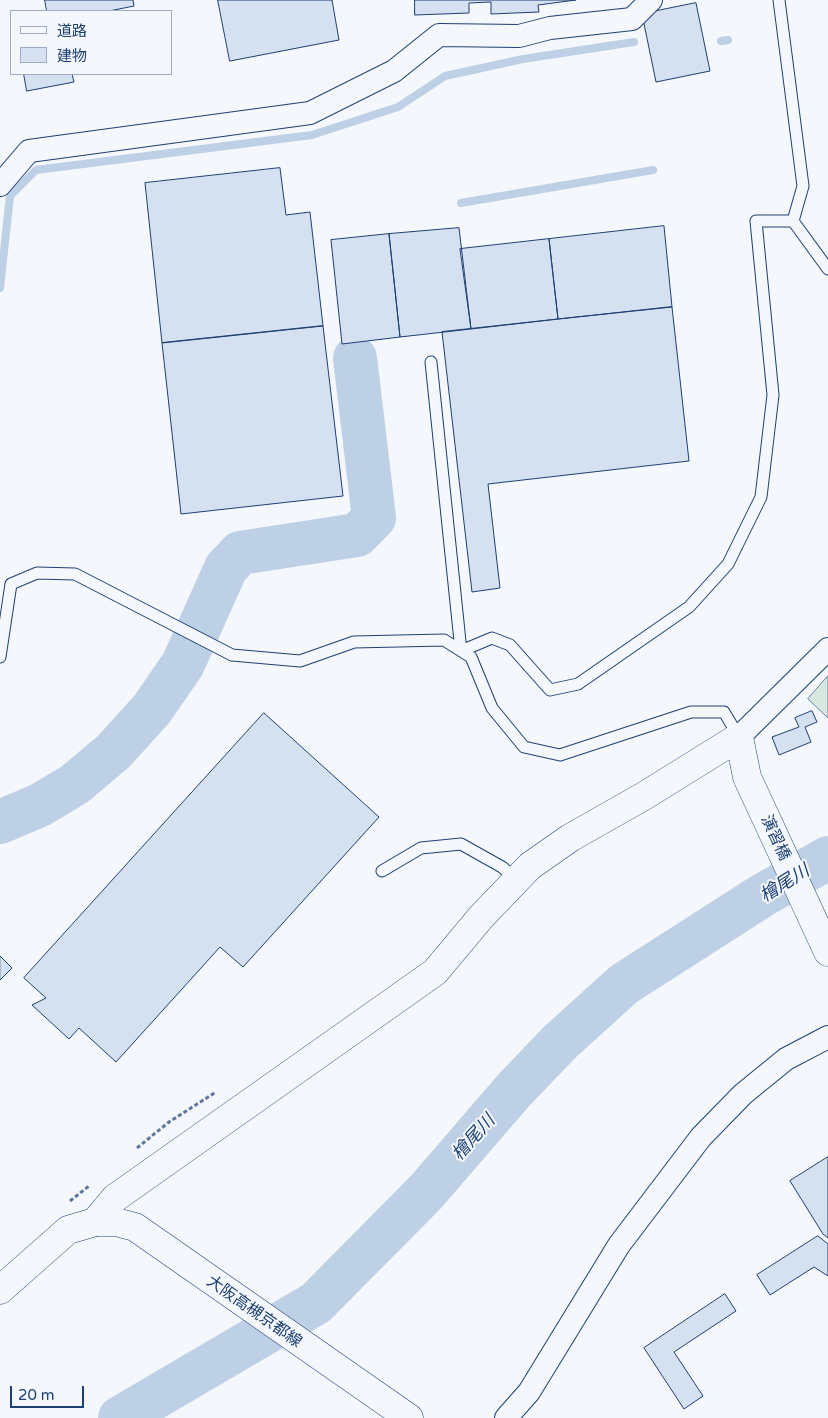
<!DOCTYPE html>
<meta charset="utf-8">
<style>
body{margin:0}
#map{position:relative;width:828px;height:1418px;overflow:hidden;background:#f4f7fb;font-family:"Varela Round","Noto Sans JP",sans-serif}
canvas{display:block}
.legend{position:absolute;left:10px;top:10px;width:162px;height:65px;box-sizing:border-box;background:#f4f7fb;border:1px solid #9eadc5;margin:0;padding:6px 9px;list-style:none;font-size:15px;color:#1d3f73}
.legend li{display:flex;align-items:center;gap:10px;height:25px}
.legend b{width:25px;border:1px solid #9eadc5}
.scale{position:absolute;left:10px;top:1386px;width:74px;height:22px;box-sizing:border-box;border:2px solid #1d3f73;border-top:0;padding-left:6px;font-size:15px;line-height:18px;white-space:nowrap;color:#1d3f73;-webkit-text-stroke:4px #f4f7fb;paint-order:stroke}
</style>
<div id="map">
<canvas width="828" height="1418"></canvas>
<ul class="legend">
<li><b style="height:6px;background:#f4f7fb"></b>道路</li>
<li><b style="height:14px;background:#d5e0f0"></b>建物</li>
</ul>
<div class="scale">20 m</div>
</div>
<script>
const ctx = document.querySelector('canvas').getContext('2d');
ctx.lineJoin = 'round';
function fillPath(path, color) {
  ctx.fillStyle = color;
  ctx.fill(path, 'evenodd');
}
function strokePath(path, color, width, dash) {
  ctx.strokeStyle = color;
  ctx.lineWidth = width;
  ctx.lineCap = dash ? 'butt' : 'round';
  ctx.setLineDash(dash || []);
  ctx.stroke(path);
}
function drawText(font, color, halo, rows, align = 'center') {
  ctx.font = font + ' "Varela Round","Noto Sans JP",sans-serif';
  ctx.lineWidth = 4;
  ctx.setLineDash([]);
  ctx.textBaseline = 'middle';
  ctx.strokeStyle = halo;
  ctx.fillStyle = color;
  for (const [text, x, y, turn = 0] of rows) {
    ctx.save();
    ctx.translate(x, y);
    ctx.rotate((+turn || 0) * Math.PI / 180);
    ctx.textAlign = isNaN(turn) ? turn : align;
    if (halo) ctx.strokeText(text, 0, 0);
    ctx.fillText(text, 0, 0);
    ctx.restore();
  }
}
const green = new Path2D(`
 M828 676V718L808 699Z`);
fillPath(green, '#d7e8df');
strokePath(green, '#687fa3', 1);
strokePath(new Path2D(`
 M721 41 728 40
 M461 203 653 170
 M0 288 10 196 36 170 312 135 398 107 445 76 523 59 634 42`), '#bed0e5', 8);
strokePath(new Path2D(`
 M0 822 40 805 75 784 114 751 152 709 183 664 226 568 240 553 357 535 374 518 355 358
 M120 1418 316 1303 426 1192 514 1090 560 1042 624 984 763 895 828 858`), '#bed0e5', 44);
const building = new Path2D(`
 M45 0H133L134 6 109 11H47Z
 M218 0H332L339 40 230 61Z
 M415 0H576L538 5 539 12 491 14V2L469 3V13L415 15Z
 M696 3 710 71 656 82 642 14Z
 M24 74H72L74 82 27 91Z
 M280 168 286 215 310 212 323 326 162 343 145 183Z
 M664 226 672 307 558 319 549 239Z
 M459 228 471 329 400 337 389 234Z
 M389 234 400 337 342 344 331 240Z
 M549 239 558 319 471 329 460 249Z
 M672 307 689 461 488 484 500 588 472 592 442 332Z
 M323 326 343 496 181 514 162 343Z
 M812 711 817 722 805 727 811 742 779 755 772 737 799 727 795 718Z
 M264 713 379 817 243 967 220 947 116 1062 79 1028 69 1039 32 1005 46 998 24 978Z
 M0 956 12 968 0 980Z
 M828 1157V1238L823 1234 790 1181Z
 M818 1236 828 1244V1276L814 1267 770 1295 757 1275Z
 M725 1294 736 1311 674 1352 703 1396 684 1409 644 1348Z`);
fillPath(building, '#d5e0f0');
strokePath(building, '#1d3f73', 1);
const service = new Path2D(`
 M779 0 803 186 793 221
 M431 362 461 651 492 638 510 645 550 690 578 684 689 607 728 564 761 497 773 395 756 221H793L828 269
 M0 657 11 584 37 573 75 574 232 655 300 661 354 642 444 640 471 657 492 708 524 747 560 755 691 712H724L739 737
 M382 871 421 848 461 844 502 867 517 880`);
const minor = new Path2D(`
 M0 185 29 151 310 113 394 71 439 35 519 36 550 28 632 19 651 0
 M739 737 828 649
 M506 1418 529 1392 619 1245 701 1137 743 1094 786 1059 828 1037`);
const tertiary = new Path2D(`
 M0 1290 68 1230 95 1222 115 1198 435 972 481 917 530 866 570 838 644 796 739 737 747 777 828 952`);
const primary = new Path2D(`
 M95 1222H116L135 1227 409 1418`);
strokePath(service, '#1d3f73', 13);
strokePath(minor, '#1d3f73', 24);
strokePath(tertiary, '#1d3f73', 29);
strokePath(primary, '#1d3f73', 29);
strokePath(new Path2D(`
 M137 1148 169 1122 216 1092
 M70 1201 89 1186`), '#5e769c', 3, [4, 2.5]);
strokePath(service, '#f4f7fb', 11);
strokePath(minor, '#f4f7fb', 22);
strokePath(tertiary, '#f4f7fb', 28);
strokePath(primary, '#f4f7fb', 28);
drawText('16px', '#1d3f73', '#f4f7fb', [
 ["演習橋",775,838,65],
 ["大阪高槻京都線",254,1312,35]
]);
drawText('italic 18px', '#1d3f73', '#f4f7fb', [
 ["檜尾川",785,884,-32],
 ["檜尾川",474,1138,-48]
]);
</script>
